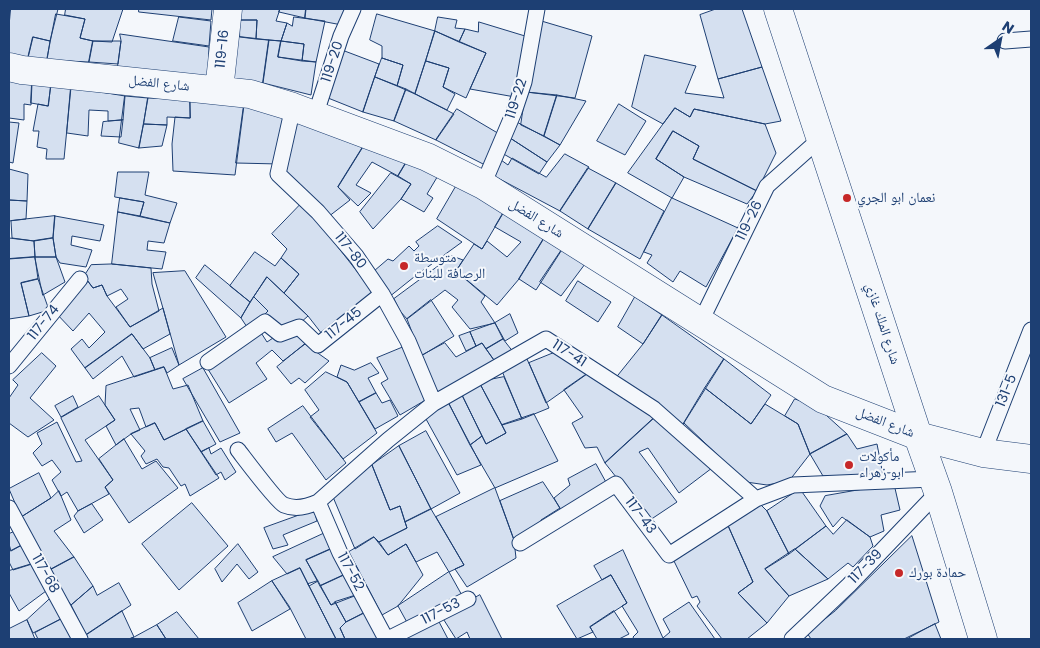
<!DOCTYPE html>
<meta charset="utf-8">
<style>
body{margin:0}
#map{position:relative;width:1040px;height:648px;overflow:hidden;background:#f4f7fb;font-family:Poppins,sans-serif}
canvas{display:block}
.frame{position:absolute;inset:0;border:10px solid #1d3f73;pointer-events:none}
.north{position:absolute;left:975px;top:15px;width:50px;height:50px;-webkit-text-stroke:4px #f4f7fb;paint-order:stroke;rotate:33deg;font-size:14px;font-weight:700;line-height:20px;text-align:center;color:#1d3f73}
.north::after{content:'';display:block;margin:auto;width:18px;height:22px;background:#1d3f73;clip-path:polygon(50% 0,100% 100%,50% 72%,0 100%)}
</style>
<div id="map">
<canvas width="1040" height="648"></canvas>
<div class="frame"></div>
<div class="north">N</div>
</div>
<script>
const ctx = document.querySelector('canvas').getContext('2d');
ctx.lineJoin = 'round';
function fillPath(path, color) {
  ctx.fillStyle = color;
  ctx.fill(path, 'evenodd');
}
function strokePath(path, color, width, dash) {
  ctx.strokeStyle = color;
  ctx.lineWidth = width;
  ctx.lineCap = dash ? 'butt' : 'round';
  ctx.setLineDash(dash || []);
  ctx.stroke(path);
}
function drawText(font, color, halo, rows, align = 'center') {
  ctx.font = font + ' Poppins,"Noto Naskh Arabic",sans-serif';
  ctx.lineWidth = 4;
  ctx.setLineDash([]);
  ctx.textBaseline = 'middle';
  ctx.strokeStyle = halo;
  ctx.fillStyle = color;
  for (const [text, x, y, turn = 0] of rows) {
    ctx.save();
    ctx.translate(x, y);
    ctx.rotate((+turn || 0) * Math.PI / 180);
    ctx.textAlign = isNaN(turn) ? turn : align;
    if (halo) ctx.strokeText(text, 0, 0);
    ctx.fillText(text, 0, 0);
    ctx.restore();
  }
}
const building = new Path2D(`
 M11 9H58L50 41 33 37 28 58 9 57V26Z
 M66 9H123L112 42 93 41 80 38 85 19 65 15Z
 M139 9H212L211 20 139 12Z
 M235 9H280L276 21 287 23 281 41 256 39 257 20H240Z
 M280 9H306L305 18 279 12Z
 M306 9H347L342 25 305 18Z
 M716 9H742L762 67 718 79 700 15Z
 M56 14 85 19 80 38 93 41 89 62 47 60Z
 M377 14 435 31 415 94 397 86 403 65 382 58V46L370 40Z
 M179 17 211 21 209 46 173 41Z
 M294 17 325 21 316 62 302 61 304 44 281 41 287 23 292 26Z
 M438 17 457 20 455 28 465 29 459 42 435 31Z
 M240 20H257L256 39 240 37Z
 M538 20 592 36 575 98 526 92Z
 M479 22 525 36 515 97 470 89 486 53 459 42 465 29 478 32Z
 M435 31 486 53 466 98 443 87 449 68 426 61Z
 M120 34 209 47 208 79 117 70 121 41Z
 M234 36 269 40 263 83 230 80Z
 M33 37 50 41 47 60 28 58Z
 M269 40 281 41 278 57 316 62 311 95 263 83Z
 M93 41H121L118 64 89 62Z
 M281 41 304 44 302 61 278 57Z
 M342 50 379 64 363 112 328 98Z
 M645 55 696 66 685 93 724 98 718 79 762 67 781 121 765 124 694 109 690 117 675 108 663 124 632 107Z
 M382 58 403 65 397 86 375 77Z
 M426 61 449 68 443 87 455 94 447 110 415 94Z
 M375 77 406 89 394 121 363 112Z
 M9 80 32 83 31 105 24 104V120L9 118Z
 M32 83 51 85 48 106 31 103Z
 M51 85 71 87 64 159H46L47 149 37 147 39 131H33L38 104 48 106Z
 M71 87 125 96 123 120 108 121V111L89 110 88 136 67 133Z
 M406 89 454 114 436 140 394 121Z
 M526 92 557 95 544 136 521 125Z
 M557 95 586 101 560 145 544 136Z
 M125 96 148 98 139 148 119 143Z
 M148 98 190 99V118L167 117V125L144 124Z
 M190 99 244 105 235 175 173 171 172 144 175 117 190 118Z
 M619 104 646 121 625 155 597 141Z
 M244 105 288 114 279 164 236 163Z
 M675 108 690 117 694 109 765 124 776 153 757 191 693 159 699 146 673 131 656 159 684 177 672 198 628 173Z
 M457 109 501 135 487 166 436 140Z
 M295 117 366 142 338 187 350 200 328 217 282 174Z
 M123 120 121 137 101 136 103 122Z
 M513 120 560 145 547 162 507 136Z
 M9 122 19 123 13 163 9 162Z
 M144 124 167 125 162 146 139 148Z
 M673 131 699 146 693 159 757 191 747 204 684 177 656 159Z
 M507 136 547 162 539 174 500 152Z
 M366 142 407 161 398 176 372 162 356 185 371 193 358 206 338 187Z
 M565 154 589 167 560 211 494 176 501 160 508 165 512 158 546 177Z
 M407 161 439 174 427 194 433 198 424 212 401 199 411 184 398 176Z
 M588 168 616 183 588 229 560 211Z
 M9 169 28 174 27 201 9 200Z
 M118 172H149L145 195 177 203 170 223 140 216 144 202 115 197Z
 M391 173 411 184 401 199 373 229 360 212Z
 M458 183 505 210 482 249 437 219Z
 M616 183 664 211 640 259 588 229Z
 M120 198 144 202 140 216 118 212Z
 M672 198 738 228 706 287 680 271 673 282 647 263 652 255 644 252Z
 M9 200 27 201 26 219 9 221Z
 M300 205 319 223 374 293 322 334 308 316 284 293 299 274 281 258 287 249 272 234Z
 M505 210 546 235 519 279 497 305 456 271 474 244 482 249 487 241 507 257 521 242 495 227Z
 M118 212 170 223 164 243 148 241 147 250 166 252 162 269 112 264Z
 M55 216 53 238 34 241 12 238 11 221Z
 M55 216 104 225 100 241 72 236 71 245 92 250 86 267 60 263 56 257 53 238Z
 M438 226 462 242 414 277 389 297 374 271 388 259 393 261 409 246 414 251 419 246 416 242Z
 M546 235 563 248 536 290 519 279Z
 M9 238 34 241 35 257 9 259Z
 M53 238 56 257H35L34 241Z
 M563 248 585 264 561 296 540 282Z
 M255 252 275 266 281 258 299 274 284 293 267 277 250 302 230 286Z
 M452 256 463 260 456 271 485 296 481 302 495 323 470 329 452 307 458 300 445 290 407 319 400 311 394 299Z
 M35 257 38 279 21 283 29 316 9 319V259Z
 M35 257H56L65 282 43 295Z
 M112 264 151 268 152 284 159 311 130 327 116 307 128 299 121 289 107 296 102 285 93 288 84 276 91 265Z
 M205 265 250 302 241 318 196 278Z
 M185 271 226 337 179 365 153 273Z
 M84 276 93 288 102 285 107 296 130 327 163 308 170 334 143 349 132 334 85 368 71 349 82 339 89 348 105 332 89 313 73 331 54 311Z
 M267 277 308 316 300 323 281 330 262 317 268 311 254 297Z
 M38 279 49 310 29 316 21 283Z
 M578 281 611 302 598 322 566 301Z
 M254 297 268 311 249 330 241 318Z
 M635 297 662 315 643 344 618 327Z
 M431 300 454 336 421 356 407 319Z
 M510 314 518 333 505 341 495 323Z
 M662 315 724 359 682 426 614 380 643 344Z
 M495 323 503 339 486 349 482 343 476 346 470 332Z
 M258 328 267 342 276 336 296 330 309 341 283 361 272 350 256 363 267 379 229 403 206 366Z
 M470 332 476 346 466 351 459 336Z
 M132 334 150 358 155 370 134 377 122 356 93 379 85 368Z
 M503 339 514 353 496 363 486 349Z
 M445 343 456 357 482 343 496 363 437 393 421 356Z
 M305 344 329 361 305 383 299 378 291 384 277 367Z
 M406 346 429 398 400 415 381 383 388 379 377 358Z
 M172 348 179 365 167 373 164 367 155 370 150 358Z
 M561 350 587 374 546 403 529 363Z
 M42 353 56 366 30 398 54 420 28 437 9 423V398L18 385 13 380Z
 M527 359 549 408 522 419 502 371Z
 M724 359 771 395 751 424 705 388Z
 M371 363 379 373 368 378 376 393 359 402 347 382 337 377 341 365 354 370Z
 M164 367 173 389 188 385 203 421 164 440 155 423 146 427 139 408 130 409 140 430 131 434 116 445 106 426 115 420 105 405 106 386Z
 M203 368 240 433 220 442 183 379Z
 M326 372 347 382 377 433 343 459 310 417 319 410 305 390Z
 M587 374 654 418 605 463 597 447 585 448 572 423 583 417 564 390Z
 M504 377 522 419 502 425 479 382Z
 M479 382 506 433 486 444 461 393Z
 M705 388 751 424 765 404 798 424 810 454 789 481 767 485 746 482 684 423Z
 M376 393 382 403 390 400 398 416 375 429 359 402Z
 M461 393 482 436 470 445 447 400Z
 M73 396 78 407 61 417 55 406Z
 M99 396 115 420 85 440 113 480 105 487 109 494 78 511 67 492 61 496 52 480 61 472 52 460 42 466 33 453 42 444 37 433 57 422 76 462 82 461 61 418Z
 M795 399 816 406 847 434 810 454 798 424 785 416Z
 M447 400 481 465 457 475 426 419Z
 M303 406 346 463 326 480 292 433 276 442 268 429Z
 M534 414 558 461 495 488 470 445 482 436 486 444 506 433 502 425Z
 M654 418 712 468 679 493 648 448 639 452 677 502 650 520 605 463Z
 M203 421 216 444 201 452 186 429Z
 M155 423 164 440 186 429 219 478 190 496 185 484 181 486 169 468 163 467 157 459 146 464 141 456 145 451 131 434Z
 M426 431 460 493 431 509 399 446Z
 M847 434 857 449 877 444 883 475 823 476 810 454Z
 M124 439 142 469 156 461 178 488 129 523 105 487 113 480 99 459Z
 M399 446 431 509 405 522 400 506 390 510 372 465Z
 M209 448 211 454 221 448 236 472 225 480 221 472 216 475 201 452Z
 M596 464 607 484 562 512 554 498 570 485 568 479Z
 M372 465 390 510 400 506 407 528 379 542 374 537 355 549 333 497Z
 M39 473 51 498 21 517 9 489Z
 M543 482 560 508 541 520V524L514 540 500 501Z
 M894 484 900 510 881 515 884 531 870 537 842 517 833 527 820 506 825 496Z
 M495 488 514 540 516 558 467 587 455 569 464 565 436 517Z
 M800 489 826 526 789 554 767 511Z
 M59 491 71 520 54 531 74 557 46 572 21 517 51 498Z
 M758 502 767 511 789 554 765 569 789 596 767 623 738 593 753 582 726 521Z
 M192 503 228 546 179 590 142 544Z
 M92 504 103 520 84 533 74 516 78 511Z
 M431 509 464 565 449 572 437 552 416 562 406 544 388 555 379 542 407 528 405 522Z
 M314 510 317 521 283 535 288 545 273 549 264 528Z
 M847 520 870 537 873 546 853 567 848 563 828 579 795 549 826 526 833 534Z
 M726 521 753 582 738 593 767 623 747 639H722L697 606 700 602 697 596 692 598 673 559Z
 M16 531 24 544 11 551 9 544V534Z
 M325 533 333 548 306 560 318 581 309 586 300 568 287 574 273 557Z
 M912 536 939 622 904 639H811L807 633 835 611Z
 M374 537 388 555 406 544 423 575 398 606 382 615 349 552Z
 M24 544 32 564 13 570 9 562V552Z
 M238 544 258 572 249 579 237 564 222 582 215 569Z
 M333 548 346 574 320 586 306 560Z
 M795 549 828 579 789 596 765 569Z
 M623 550 663 638 670 632 663 619 689 602 715 639H634L633 637 638 632 622 606 627 603 611 575 602 580 594 566Z
 M74 557 93 586 71 605 46 572Z
 M32 564 46 591 19 611 9 593V571Z
 M300 568 308 584 336 639H306L289 606 272 581Z
 M449 572 464 599 409 626 398 606Z
 M346 574 357 595 331 605 320 586Z
 M611 575 627 603 590 627 593 632 577 639 557 606Z
 M272 581 290 609 252 631 238 603Z
 M318 581 331 605 335 602 346 622 340 628 345 639H336L308 584Z
 M119 583 131 605 86 635 71 605 93 586 97 595Z
 M357 595 366 612 346 622 335 602Z
 M480 595 502 639H470L467 632 456 639 442 617Z
 M53 596 67 616 33 633 27 620Z
 M122 611 134 637 129 639H88L86 635Z
 M614 611 629 634 619 639H597L590 627Z
 M177 612 199 639H166L157 625Z
 M366 612 380 637 376 639H345L340 628 346 622Z
 M67 616 77 639H38L35 633Z
 M437 618 448 639H398Z
 M27 620 35 639H9V629Z
 M935 624 941 639H907Z
 M157 625 166 639H129L134 637Z`);
fillPath(building, '#d5e0f0');
strokePath(building, '#1d3f73', 1);
const service = new Path2D(`
 M1005 41 1031 39
 M293 107 278 174 318 212 356 256 382 294 408 341 434 403
 M315 116 341 36 353 9
 M483 185 514 112 524 82 537 9
 M701 321 767 186 821 138
 M208 362 265 322 280 334 299 327 318 345 382 294
 M9 366 80 279
 M238 450C245 459 277 502 284 505 296 510 307 507 318 502L388 440 434 403 546 339 654 409 756 499 793 485 933 479
 M983 453 1031 330
 M318 502 340 553 386 639
 M9 508 80 639
 M520 543 616 484 669 555 756 499
 M388 639 468 599
 M792 639 849 585 938 492`);
const minor = new Path2D(`
 M9 67 22 70 250 94 293 107 427 157 483 185 823 399 918 436 983 453 1031 459
 M219 90 228 9`);
const tertiary = new Path2D(`
 M778 9 918 436 938 492 983 639`);
strokePath(service, '#1d3f73', 17);
strokePath(minor, '#1d3f73', 29);
strokePath(tertiary, '#1d3f73', 29);
strokePath(service, '#f4f7fb', 15);
strokePath(minor, '#f4f7fb', 28);
strokePath(tertiary, '#f4f7fb', 28);
for (const [x, y, r, color] of [
 [847,198,5,"#c62828"],
 [404,266,5,"#c62828"],
 [849,465,5,"#c62828"],
 [899,573,5,"#c62828"]
]) {
  const dot = new Path2D();
  dot.arc(x, y, r, 0, 2 * Math.PI);
  ctx.fillStyle = color;
  ctx.fill(dot);
  strokePath(dot, '#f4f7fb', 2);
}
drawText('14px', '#1d3f73', '#f4f7fb', [
 ["119-16",223,49,-84],
 ["119-20",333,62,-72],
 ["شارع الفضل",159,84,6],
 ["119-22",517,99,-72],
 ["شارع الفضل",536,219,32],
 ["119-26",750,221,-64],
 ["117-80",350,251,52],
 ["117-74",44,323,-51],
 ["117-45",344,324,-39],
 ["شارع الملك غازي",882,324,72],
 ["117-41",569,354,33],
 ["131-5",1007,391,-68],
 ["شارع الفضل",885,423,21],
 ["117-43",640,516,53],
 ["117-39",866,567,-46],
 ["117-52",350,572,62],
 ["117-68",45,574,61],
 ["117-53",441,612,-27]
]);
drawText('14px', '#1d3f73', '#f4f7fb', [
 ["نعمان ابو الجري",857,198],
 ["متوسطة",414,258],
 ["الرصافة للبنات",414,274],
 ["مأكولات",859,457],
 ["ابو زهراء",859,473],
 ["حمادة بورك",909,573]
], 'left');
</script>
